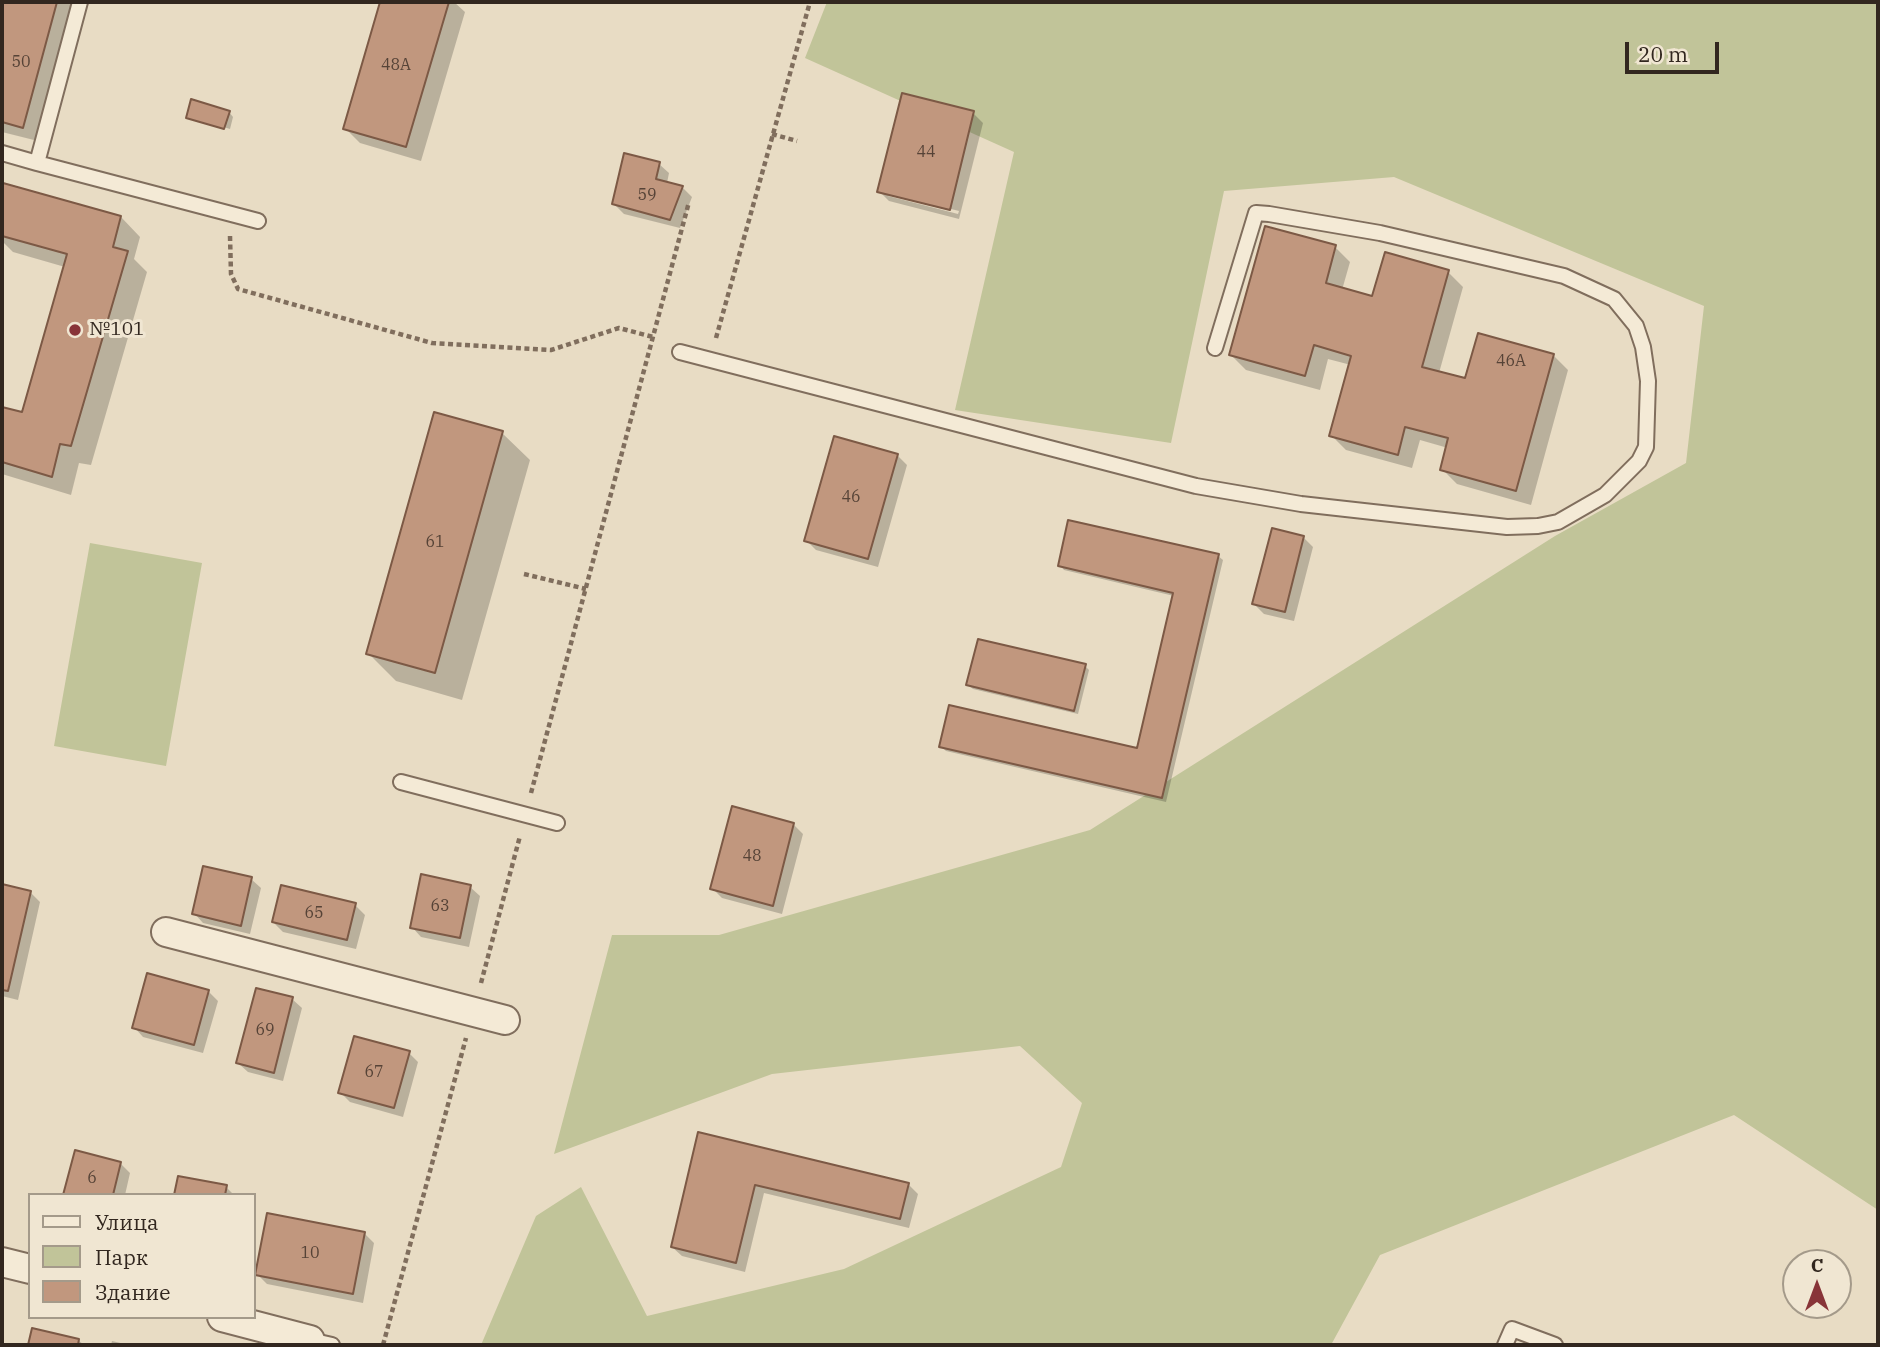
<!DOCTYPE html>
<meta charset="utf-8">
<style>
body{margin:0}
#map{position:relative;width:1880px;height:1347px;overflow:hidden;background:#e8dcc4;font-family:"IBM Plex Serif",serif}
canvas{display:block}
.frame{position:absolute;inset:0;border:4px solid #32271f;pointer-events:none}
.legend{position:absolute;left:28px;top:1193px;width:228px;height:126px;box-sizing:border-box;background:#f0e6d2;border:2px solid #a49a8a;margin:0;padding:9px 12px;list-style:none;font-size:21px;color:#32271f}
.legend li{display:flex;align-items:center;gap:14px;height:35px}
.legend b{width:35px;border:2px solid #a49a8a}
.north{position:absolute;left:1782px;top:1249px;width:70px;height:70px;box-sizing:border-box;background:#f0e6d2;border:2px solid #a49a8a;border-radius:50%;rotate:0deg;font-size:19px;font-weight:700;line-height:28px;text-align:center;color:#32271f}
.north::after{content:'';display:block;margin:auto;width:24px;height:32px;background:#883438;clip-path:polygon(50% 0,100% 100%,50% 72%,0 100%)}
.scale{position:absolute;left:1625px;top:42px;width:94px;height:32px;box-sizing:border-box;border:4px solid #32271f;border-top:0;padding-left:9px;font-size:21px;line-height:24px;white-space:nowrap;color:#32271f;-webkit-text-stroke:5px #f0e6d2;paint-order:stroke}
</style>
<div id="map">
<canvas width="1880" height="1347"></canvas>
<div class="frame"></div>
<ul class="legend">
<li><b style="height:9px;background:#f4ead6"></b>Улица</li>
<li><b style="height:19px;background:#c1c499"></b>Парк</li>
<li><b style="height:19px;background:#c1977e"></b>Здание</li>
</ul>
<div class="north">С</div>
<div class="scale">20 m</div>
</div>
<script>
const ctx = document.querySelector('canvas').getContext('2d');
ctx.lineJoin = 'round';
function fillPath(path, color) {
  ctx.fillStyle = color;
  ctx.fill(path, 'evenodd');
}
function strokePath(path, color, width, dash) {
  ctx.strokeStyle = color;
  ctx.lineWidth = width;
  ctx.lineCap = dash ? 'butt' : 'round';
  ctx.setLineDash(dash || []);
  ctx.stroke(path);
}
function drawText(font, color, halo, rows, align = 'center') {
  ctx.font = font + ' "IBM Plex Serif",serif';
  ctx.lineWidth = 6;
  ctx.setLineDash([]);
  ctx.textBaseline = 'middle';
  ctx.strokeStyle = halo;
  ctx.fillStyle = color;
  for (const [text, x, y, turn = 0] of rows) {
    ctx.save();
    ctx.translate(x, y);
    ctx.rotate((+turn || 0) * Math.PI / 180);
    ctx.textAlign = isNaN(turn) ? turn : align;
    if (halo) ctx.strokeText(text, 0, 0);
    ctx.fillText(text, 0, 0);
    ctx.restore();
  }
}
fillPath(new Path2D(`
 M827 2H1878V1210L1734 1115 1380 1255 1331 1345H481L536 1216 581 1187 647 1316 844 1269 1061 1167 1082 1103 1020 1046 772 1074 554 1154 612 935H719L1090 830 1555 536 1686 463 1704 306 1394 177 1224 191 1171 443 955 410 1014 152 805 58Z
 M90 543 202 563 166 766 54 746Z`), '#c1c499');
fillPath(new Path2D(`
 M2 2H76L38 141 2 132Z
 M382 2H454L465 12 421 161 360 143 345 128Z
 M229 112 233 117 230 129 191 117V120L188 117Z
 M973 113 983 123 959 219 889 201 879 191ZM888 193 959 211 958 214 888 196Z
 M659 164 669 173 667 183 682 187 692 197 680 228 624 214 614 204Z
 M5 185 121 217 140 237 134 259 147 272 91 465 79 463 71 495 2 474V409L23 414 65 267 13 252 2 241V197Z
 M1335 247 1350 262 1342 290 1374 299 1448 272 1463 287 1439 373 1466 381 1553 355 1568 370 1531 505 1457 484 1442 469 1448 448 1420 440 1412 468 1346 450 1331 435 1351 365 1328 359 1320 390 1246 370 1231 355Z
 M502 433 530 460 462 700 396 681 368 653Z
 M897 455 907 465 878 567 816 550 806 540Z
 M1303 537 1313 547 1294 621 1264 614 1254 604Z
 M1218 556 1223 560 1166 802 946 751 941 746 1138 750 1174 596 1064 570 1060 565Z
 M1085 666 1089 670 1078 714 973 689 968 685Z
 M793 824 803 834 782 914 722 898 712 888Z
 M251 879 261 888 250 934 203 923 194 913Z
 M2 886 30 892 40 902 18 1000 2 996Z
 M470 887 480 896 469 947 421 937 412 927Z
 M355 905 365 915 356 949 283 932 273 922Z
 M208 991 218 1001 203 1053 143 1037 134 1027Z
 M292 999 302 1008 283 1081 248 1072 238 1063Z
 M409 1053 418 1062 403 1117 350 1102 340 1092Z
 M700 1134 908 1184 918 1194 909 1228 764 1193 745 1272 682 1256 672 1247Z
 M121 1164 130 1173 125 1195H65Z
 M226 1187 234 1195H176Z
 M365 1234 374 1243 363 1303 267 1284 257 1274Z
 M33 1330 78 1340 84 1345H30Z
 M112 1341 129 1345H111Z`), '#0003');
const building = new Path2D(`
 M2 2H57L23 128 2 122Z
 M380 2H449L406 147 343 129Z
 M902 93 974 111 950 210 877 192Z
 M191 99 230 111 224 129 186 118Z
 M624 153 660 162 656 179 683 186 670 220 612 204Z
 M3 183 121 216 113 247 128 251 71 446 60 444 52 477 2 462V407L22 412 67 254 2 236Z
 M1265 226 1336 245 1326 283 1372 296 1385 252 1449 270 1422 367 1465 378 1478 333 1554 354 1516 491 1440 470 1448 438 1405 427 1398 455 1329 436 1351 356 1314 345 1305 376 1229 355Z
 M434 412 503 431 435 673 366 654Z
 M834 436 898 454 868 559 804 541Z
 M1068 520 1219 554 1162 798 939 747 949 705 1137 748 1173 593 1058 566Z
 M1272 528 1304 536 1285 612 1252 604Z
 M978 639 1086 664 1074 711 966 685Z
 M732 806 794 823 773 906 710 889Z
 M203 866 252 877 241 926 192 914Z
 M421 874 471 885 460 938 410 928Z
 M2 884 31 891 8 991 2 990Z
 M281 885 356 903 347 940 272 922Z
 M147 973 209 990 194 1045 132 1028Z
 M256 988 293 997 274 1073 236 1063Z
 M354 1036 410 1051 394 1108 338 1093Z
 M698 1132 909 1183 900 1219 755 1185 736 1263 671 1247Z
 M75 1150 121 1162 113 1195H63Z
 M178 1176 227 1185 225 1195H174Z
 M267 1213 365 1232 353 1294 255 1275Z
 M32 1328 79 1339 78 1345H28Z`);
fillPath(building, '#c1977e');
strokePath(building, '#7c5945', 2);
const service = new Path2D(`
 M2 153 37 163 80 2
 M37 163 258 221
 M680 352 1196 486 1301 504 1507 527 1538 526 1558 522 1605 495 1639 461 1646 447 1648 381 1643 347 1636 326 1614 299 1564 276 1380 233 1269 214 1256 213 1215 348
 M401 782 557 823
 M310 1340 332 1345
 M1505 1345 1512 1329 1555 1345`);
const minor = new Path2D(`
 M166 932 505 1020
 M2 1262 30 1269
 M222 1317 310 1340`);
strokePath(service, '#806e5d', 18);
strokePath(minor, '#806e5d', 32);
strokePath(new Path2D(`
 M772 134 797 141
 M230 236 231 274 238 289 432 343 551 350 619 328 653 337
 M716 338 810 2
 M524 574 586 589
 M531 793 689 202
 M481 983 520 836
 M383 1345 466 1038`), '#806e5d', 4.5, [5, 3.5]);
strokePath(service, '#f4ead6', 14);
strokePath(minor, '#f4ead6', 28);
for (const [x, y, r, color] of [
 [75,330,7,"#883438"]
]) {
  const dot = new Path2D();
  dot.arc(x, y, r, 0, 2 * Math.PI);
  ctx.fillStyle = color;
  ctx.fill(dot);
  strokePath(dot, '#f0e6d2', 2.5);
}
drawText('16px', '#564337', null, [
 ["50",21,62],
 ["48А",396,65],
 ["44",926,152],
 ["59",647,195],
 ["46А",1511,361],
 ["46",851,497],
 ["61",435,542],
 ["48",752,856],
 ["63",440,906],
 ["65",314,913],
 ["69",265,1030],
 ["67",374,1072],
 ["6",92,1178],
 ["10",310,1253]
]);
drawText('19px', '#32271f', '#f0e6d2', [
 ["№101",89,330]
], 'left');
</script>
